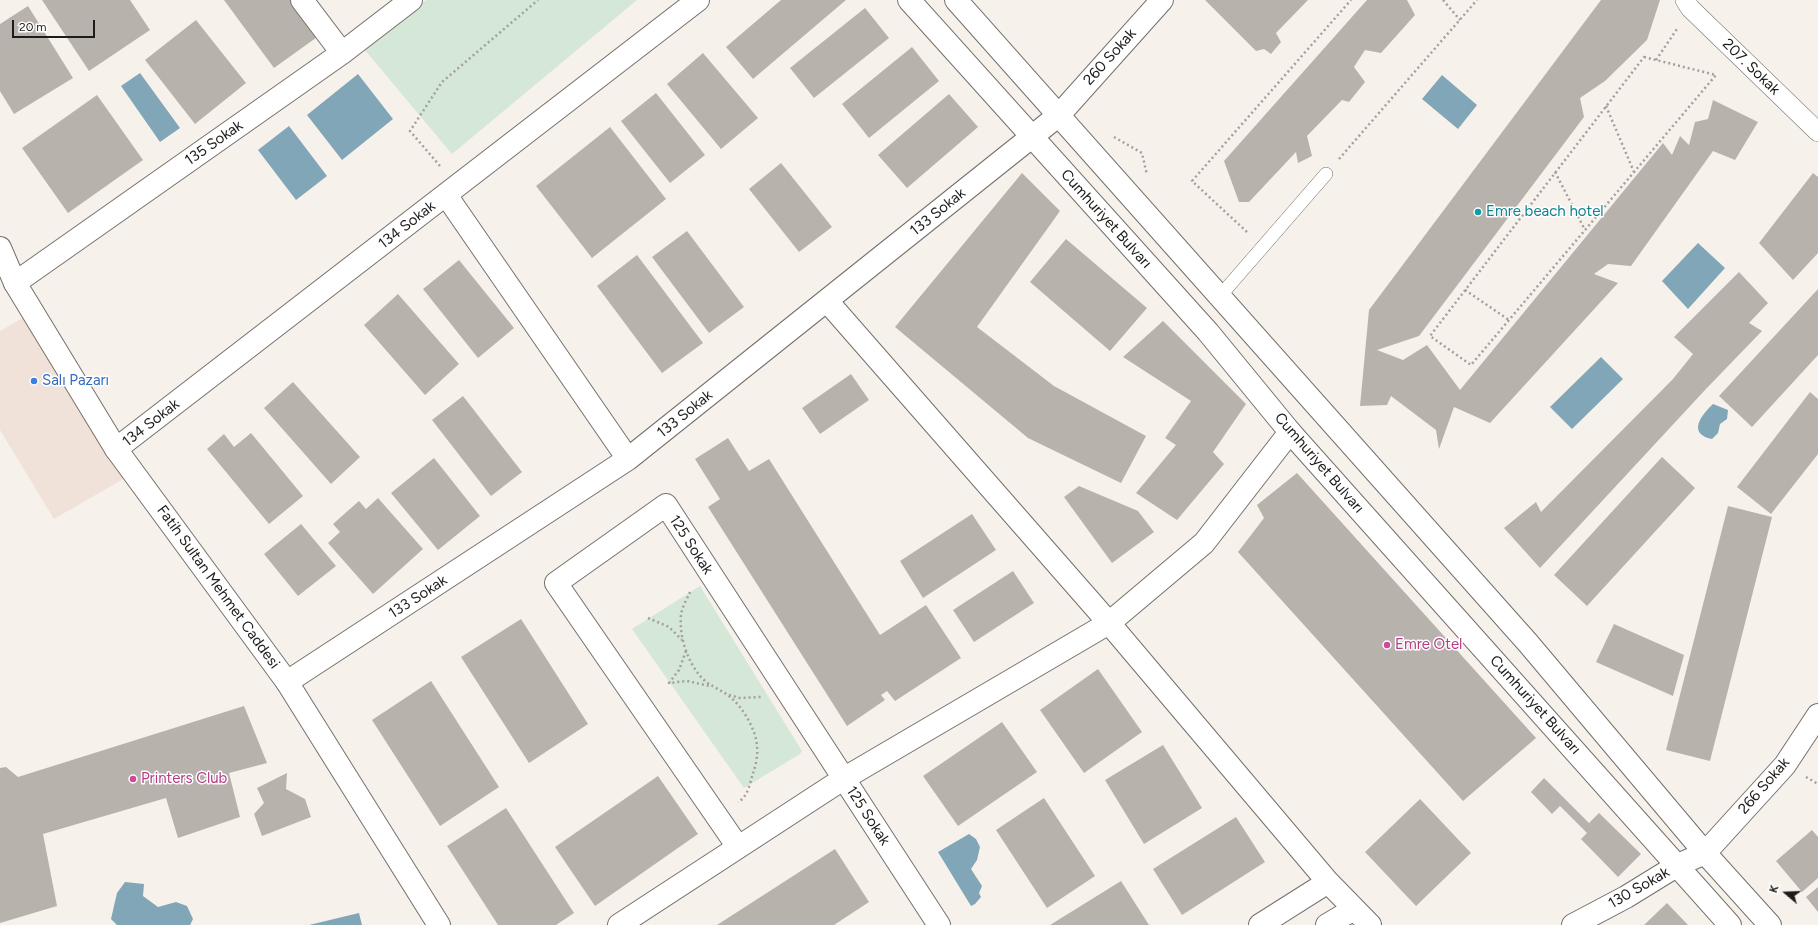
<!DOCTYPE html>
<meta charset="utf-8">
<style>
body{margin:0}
#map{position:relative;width:1818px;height:925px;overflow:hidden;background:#f7f1ec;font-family:Figtree,sans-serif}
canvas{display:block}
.north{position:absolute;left:1766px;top:873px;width:40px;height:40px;-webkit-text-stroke:3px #fff;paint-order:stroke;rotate:289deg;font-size:11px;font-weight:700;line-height:16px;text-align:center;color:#1e1c1a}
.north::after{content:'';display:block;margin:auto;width:14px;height:18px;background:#1e1c1a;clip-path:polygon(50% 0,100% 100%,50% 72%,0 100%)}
.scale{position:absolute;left:12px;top:20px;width:83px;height:18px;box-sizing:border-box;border:2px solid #1e1c1a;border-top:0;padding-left:5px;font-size:12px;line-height:14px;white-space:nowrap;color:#1e1c1a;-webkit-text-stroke:3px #fff;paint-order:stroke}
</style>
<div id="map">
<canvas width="1818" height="925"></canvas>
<div class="north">K</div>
<div class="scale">20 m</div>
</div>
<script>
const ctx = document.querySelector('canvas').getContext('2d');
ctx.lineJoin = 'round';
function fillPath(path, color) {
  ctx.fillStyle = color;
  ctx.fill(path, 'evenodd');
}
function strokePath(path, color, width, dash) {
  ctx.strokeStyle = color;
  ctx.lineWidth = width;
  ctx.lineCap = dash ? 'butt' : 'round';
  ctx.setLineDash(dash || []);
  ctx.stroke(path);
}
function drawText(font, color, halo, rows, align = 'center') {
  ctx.font = font + ' Figtree,sans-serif';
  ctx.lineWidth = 3;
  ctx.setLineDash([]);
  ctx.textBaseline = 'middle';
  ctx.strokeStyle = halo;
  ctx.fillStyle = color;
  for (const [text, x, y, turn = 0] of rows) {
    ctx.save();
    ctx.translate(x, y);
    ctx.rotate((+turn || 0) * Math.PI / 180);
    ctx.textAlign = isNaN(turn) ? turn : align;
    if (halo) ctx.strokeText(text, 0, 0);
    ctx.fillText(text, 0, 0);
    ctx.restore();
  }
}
fillPath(new Path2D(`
 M30 314 125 478 54 519 0 430V331Z`), '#f0e2d9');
fillPath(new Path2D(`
 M426 0H637L452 154 364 49Z
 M700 586 802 751 800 754 744 788 632 629Z`), '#d5e7d6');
fillPath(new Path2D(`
 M140 73 180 128 160 142 121 86Z
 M358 74 393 119 342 160 307 115Z
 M1442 75 1477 105 1458 129 1422 99Z
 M289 126 327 176 296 200 258 150Z
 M1698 243 1725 268 1688 309 1662 281Z
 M1601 357 1623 379 1572 429 1550 407Z
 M1713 404 1728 410 1727 419 1720 424 1718 433 1712 439C1687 434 1701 415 1713 404Z
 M969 834 976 839 980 847 977 860 971 869 982 886 979 893 981 897 975 904 971 906 938 852Z
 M125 882 144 884 143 896 158 907 176 902 187 906 193 919 190 925H117L111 919 117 893Z
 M359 913 362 925H309Z`), '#80a6b7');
fillPath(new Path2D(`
 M42 0H130L150 30 89 71Z
 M224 0H295L320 35 274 68Z
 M781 0H846L753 79 726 47Z
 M1205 0H1308L1276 33 1281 42 1271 54 1264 49 1256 51Z
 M1367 0H1407L1415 15 1381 53 1365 50 1354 67 1365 82 1349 102 1342 100 1307 136 1312 156 1298 163 1296 152 1249 202H1239L1224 161Z
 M1601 0H1660L1647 40 1605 81 1580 98 1584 117 1419 336 1377 350 1403 360 1427 345 1460 390 1663 143 1672 155 1680 136 1689 145 1695 122 1708 119 1713 100 1758 122 1735 160 1713 151 1631 266 1608 264 1594 274 1618 283 1490 423 1454 407 1439 449 1436 430 1391 396 1387 405 1360 406 1369 310Z
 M28 6 73 78 14 114 0 91V24Z
 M865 8 889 38 814 98 790 68Z
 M196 20 246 83 195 124 145 60Z
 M912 47 939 81 869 138 842 104Z
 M703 53 758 118 721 149 667 84Z
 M656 93 705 155 670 183 621 121Z
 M949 94 978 127 907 188 878 155Z
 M97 95 143 160 68 213 22 148Z
 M610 127 666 199 592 258 536 186Z
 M781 163 832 227 799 252 749 189Z
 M1022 173 1060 211 977 327 1054 386 1146 436 1121 483 1028 438 895 327Z
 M1813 173 1818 177V253L1793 280 1759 243Z
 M687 231 744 307 709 333 652 257Z
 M1066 239 1147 308 1110 351 1030 282Z
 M637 255 703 343 662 373 597 286Z
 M459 260 514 328 478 358 423 289Z
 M1739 272 1768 303 1749 323 1762 331 1705 390 1540 568 1504 528 1536 502 1541 512 1673 379 1693 354 1674 337Z
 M1818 289V355L1752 427 1719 396Z
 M398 294 459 364 425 395 364 325Z
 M1163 321 1246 404 1213 452 1224 464 1177 520 1136 493 1176 445 1165 438 1191 401 1123 357Z
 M851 374 869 400 820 434 802 408Z
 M293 382 360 457 331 484 264 408Z
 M1810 392 1818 399V454L1771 514 1737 487Z
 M463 396 522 472 491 496 432 420Z
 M251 433 303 496 269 524 207 449 224 434 234 447Z
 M728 438 749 471 769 459 880 635 926 605 961 658 895 701 887 691 881 695 885 700 847 726 708 507 720 499 695 459Z
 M1662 457 1695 488 1587 606 1554 575Z
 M434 458 480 516 438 550 391 493Z
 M1297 473 1536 738 1463 801 1238 552 1264 518 1257 505Z
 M1079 486 1138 511 1154 532 1112 563 1064 497Z
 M378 498 423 549 373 594 328 543 340 532 333 524 359 501 366 509Z
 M1728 506 1772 517 1710 761 1666 750Z
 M972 514 996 550 923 598 900 561Z
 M301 524 336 566 298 596 264 554Z
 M1013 571 1034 603 974 642 953 610Z
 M521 619 588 724 529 763 461 657Z
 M1614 624 1684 655 1673 696 1596 662Z
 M1098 669 1142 732 1084 773 1040 710Z
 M431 681 499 787 440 826 372 720Z
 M244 706 267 763 229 773 240 817 178 838 166 798 43 834 57 906 0 923V768L6 767 18 777Z
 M1002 722 1037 772 958 826 923 776Z
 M1163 745 1202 808 1144 844 1105 780Z
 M287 773 286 789 305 799 311 817 262 836 254 814 264 803 257 788Z
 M658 776 698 834 595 906 555 847Z
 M1544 778 1589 823 1599 813 1641 854 1618 877 1581 839 1587 833 1560 806 1552 814 1531 792Z
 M1044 798 1095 876 1047 908 996 830Z
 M1420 799 1471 853 1416 906 1365 852Z
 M506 808 574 913 556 925H498L447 846Z
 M1236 817 1265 862 1182 915 1153 869Z
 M1812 830 1818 837V878L1802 892 1776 861Z
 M835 849 869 902 834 925H717Z
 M1121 881 1149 925H1050Z
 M1818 887V912L1806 897Z
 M1667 903 1688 925H1644Z`), '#b8b2ad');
const service = new Path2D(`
 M1220 296 1326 174`);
const pedestrian = new Path2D(`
 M1685 0 1690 8 1818 132`);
const minor = new Path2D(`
 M302 0 342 53
 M446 195 628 459
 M15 283 342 53 411 0
 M827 301 1109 623 1328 882 1370 925
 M116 449 698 0
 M287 682 628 459 1059 115 1162 0
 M738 847 556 583 666 505 939 925
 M619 925 843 779 1109 623 1204 543 1290 432
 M1260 925 1328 882
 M1327 925 1354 909
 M1573 925 1626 897 1678 865 1705 853 1785 765 1818 715`);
const tertiary = new Path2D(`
 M0 248 15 283 116 449 287 682 439 925`);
const secondary = new Path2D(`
 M909 0 1208 332 1290 432 1730 925
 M956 0 1528 643 1705 853 1770 925`);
strokePath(service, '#76706c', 14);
strokePath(pedestrian, '#76706c', 20);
strokePath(minor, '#76706c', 24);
strokePath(tertiary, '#76706c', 24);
strokePath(secondary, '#76706c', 24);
strokePath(new Path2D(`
 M1443 0 1460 20
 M1644 57 1716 75 1471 365 1430 336Z
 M1656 60 1677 29
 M1606 106 1634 172
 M1114 137 1142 153 1147 175
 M1339 159 1477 0
 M440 166 410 131 442 82 538 0
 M1555 172 1585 230
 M1247 232 1192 181 1351 0
 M1465 290 1509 320
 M690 592C687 599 682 607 681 615 679 636 687 661 701 677 709 686 720 689 729 696 742 706 756 729 757 746 758 755 756 765 753 773 750 783 748 797 738 802
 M648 618 669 627 682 640
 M686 651 679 670 669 683 687 681 710 686
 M729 695 740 698 761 697
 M1806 777 1818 784`), '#a49f9b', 2.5, [2, 3]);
strokePath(service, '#fff', 13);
strokePath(pedestrian, '#fff', 19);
strokePath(minor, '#fff', 22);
strokePath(tertiary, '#fff', 22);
strokePath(secondary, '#fff', 22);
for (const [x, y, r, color] of [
 [1478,212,4,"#0f9aa8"],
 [34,381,4,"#3f7fe0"],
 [1387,645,4,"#d1479c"],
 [133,779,4,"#d1479c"]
]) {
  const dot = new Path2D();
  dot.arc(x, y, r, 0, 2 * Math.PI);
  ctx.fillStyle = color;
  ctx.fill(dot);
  strokePath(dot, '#fff', 1.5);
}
drawText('15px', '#1e1c1a', '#fff', [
 ["260 Sokak",1110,57,-48],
 ["207. Sokak",1751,67,44],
 ["135 Sokak",214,143,-35],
 ["133 Sokak",938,212,-39],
 ["Cumhuriyet Bulvarı",1106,219,48],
 ["134 Sokak",407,225,-38],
 ["133 Sokak",685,414,-39],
 ["134 Sokak",151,423,-38],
 ["Cumhuriyet Bulvarı",1319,463,49],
 ["125 Sokak",691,545,57],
 ["Fatih Sultan Mehmet Caddesi",218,587,54],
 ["133 Sokak",418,597,-33],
 ["Cumhuriyet Bulvarı",1535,705,48],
 ["266 Sokak",1764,786,-49],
 ["125 Sokak",868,816,57],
 ["130 Sokak",1639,888,-30]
]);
drawText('15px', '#0d838f', '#fff', [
 ["Emre beach hotel",1486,212]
], 'left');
drawText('15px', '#366cbe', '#fff', [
 ["Salı Pazarı",42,381]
], 'left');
drawText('15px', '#b23c85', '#fff', [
 ["Emre Otel",1395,645],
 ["Printers Club",141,779]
], 'left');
</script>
